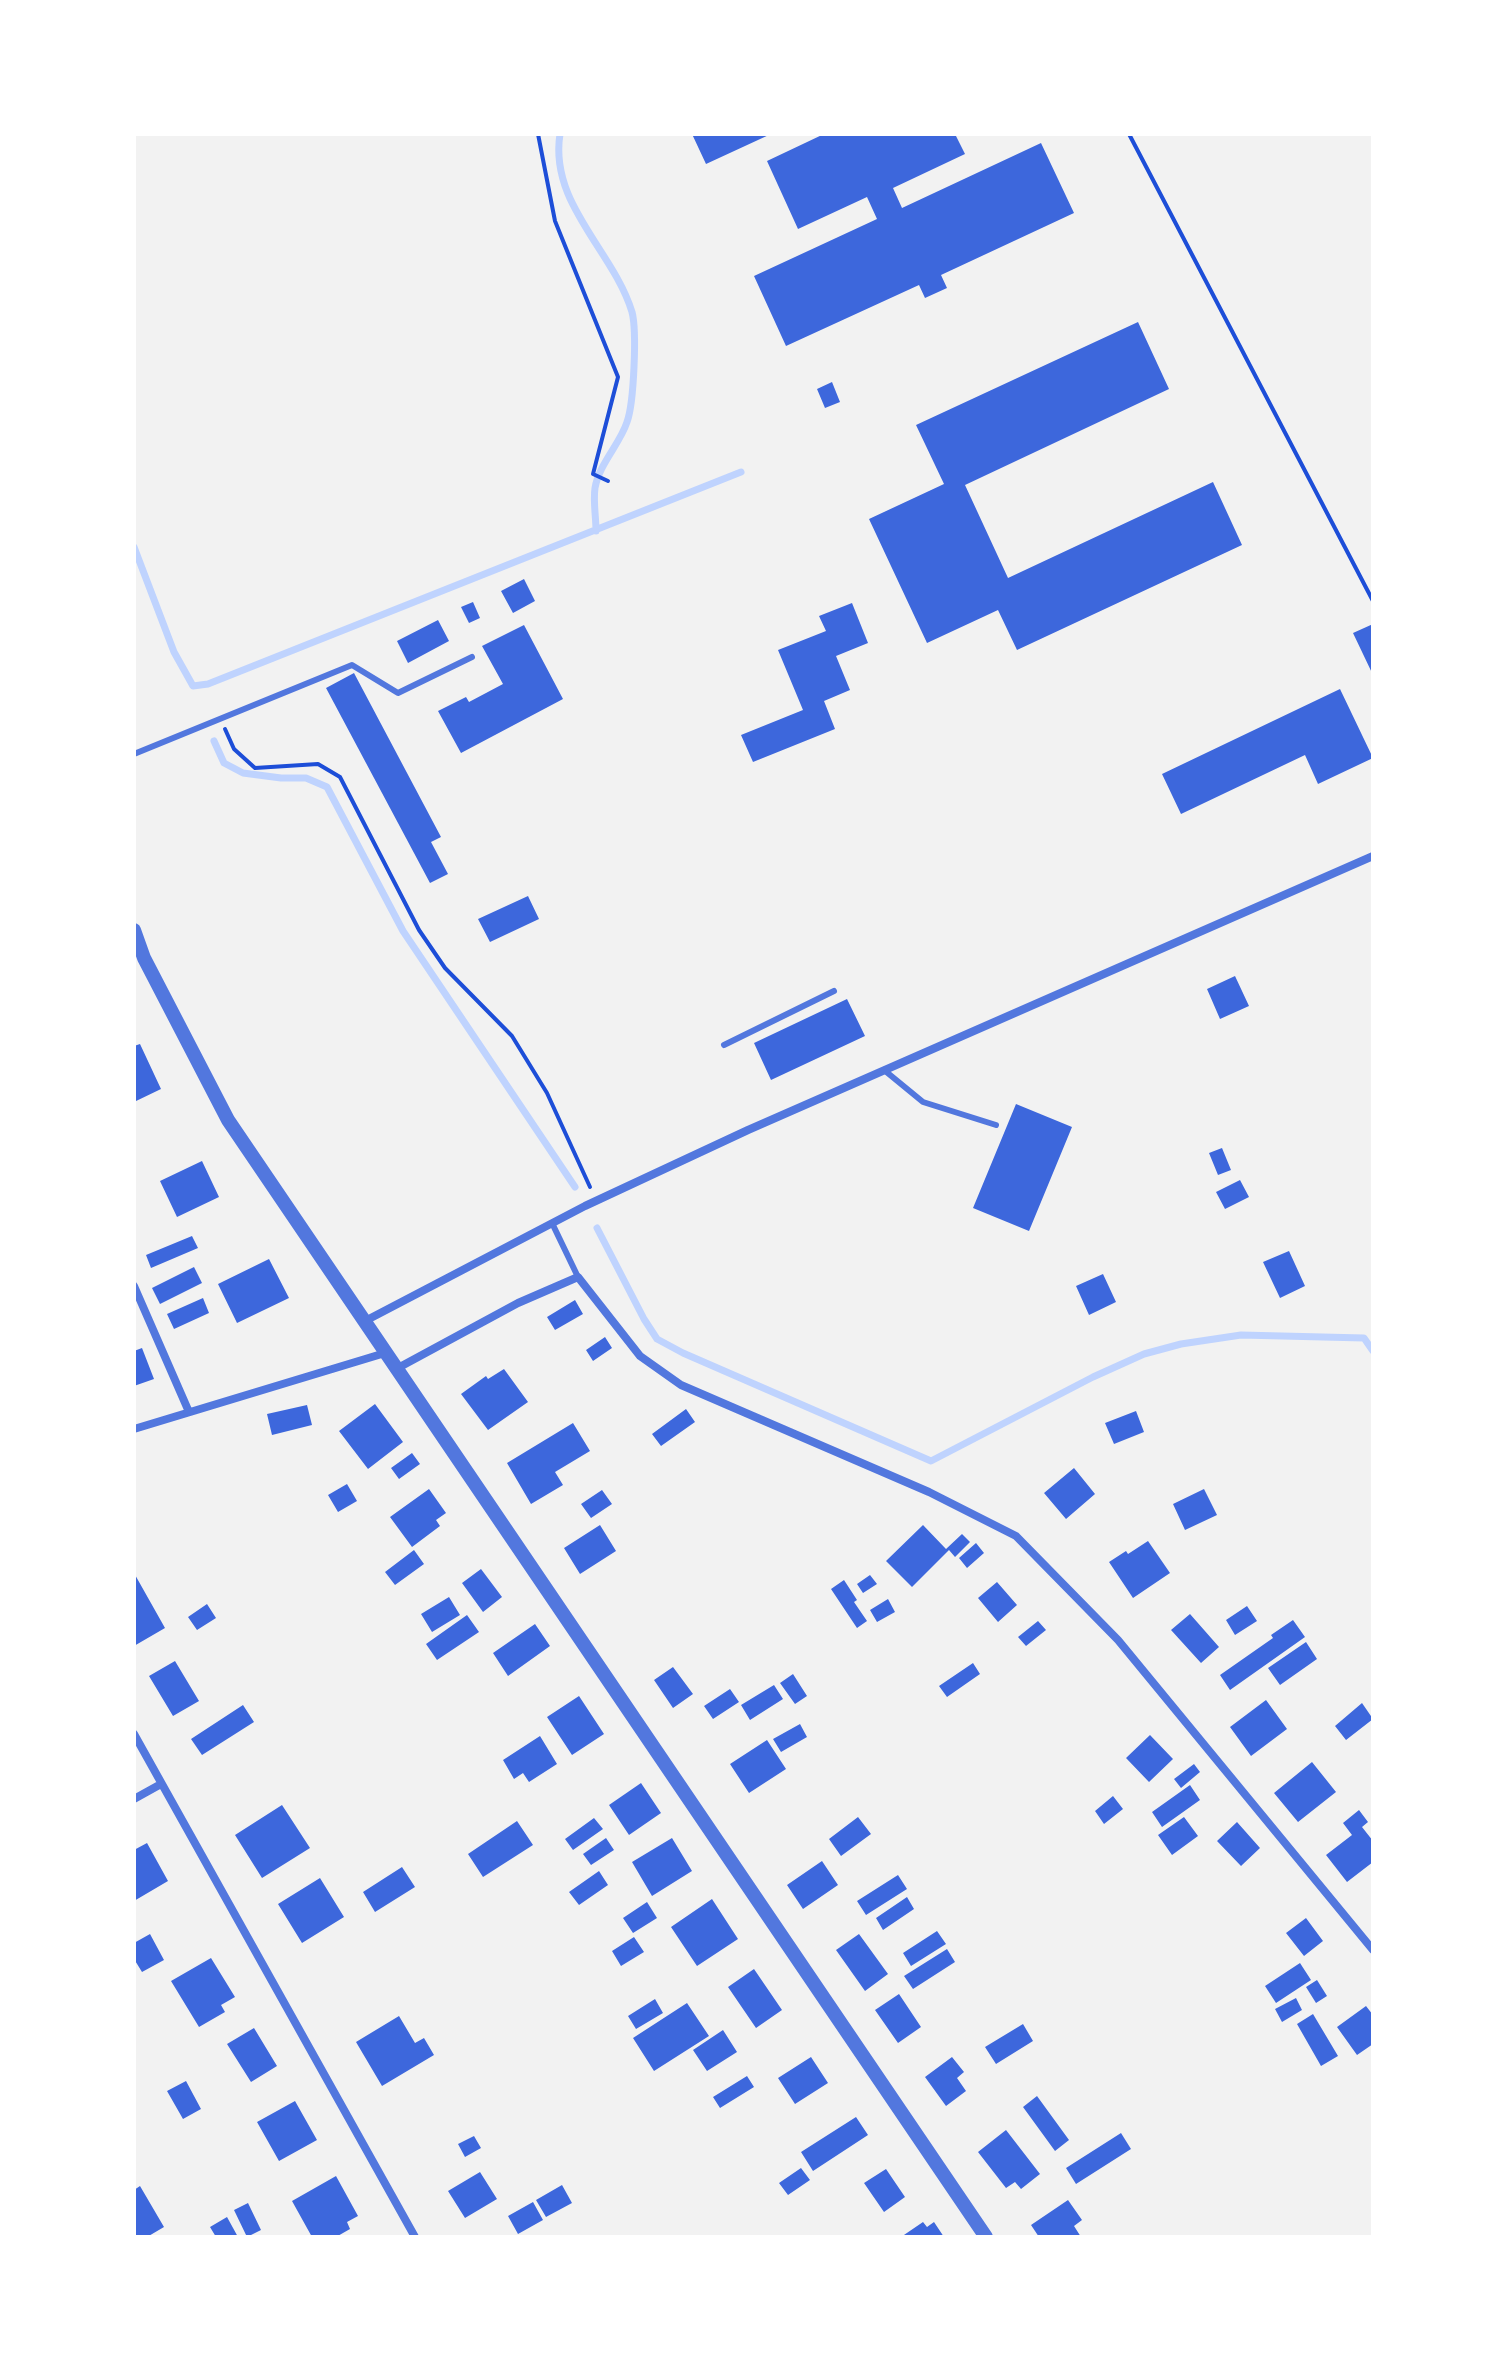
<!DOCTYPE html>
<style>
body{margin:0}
#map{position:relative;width:1507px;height:2371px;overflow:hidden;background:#f2f2f2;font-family:"Alegreya Sans",sans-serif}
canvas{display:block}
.frame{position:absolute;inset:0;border:136px solid #fff;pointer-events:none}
</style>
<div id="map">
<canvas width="1507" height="2371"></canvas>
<div class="frame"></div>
</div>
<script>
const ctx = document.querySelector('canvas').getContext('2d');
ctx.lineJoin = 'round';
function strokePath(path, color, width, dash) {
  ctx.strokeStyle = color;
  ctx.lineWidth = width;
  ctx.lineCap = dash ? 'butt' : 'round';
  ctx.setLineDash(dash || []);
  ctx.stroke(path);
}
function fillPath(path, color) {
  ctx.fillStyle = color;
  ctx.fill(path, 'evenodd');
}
strokePath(new Path2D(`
 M560 134C549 204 613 250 632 312 637 331 634 403 627 422 620 444 599 464 595 488 593 501 596 517 596 531
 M134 547 174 652 193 686 208 684 741 472
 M214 741 224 763 243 773 281 778H306L327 787 403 931 575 1187
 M597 1228 644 1319 657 1339 683 1353 931 1461 1093 1377 1144 1354 1181 1344 1241 1335 1364 1338 1373 1351`), '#bfd3fe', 7);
fillPath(new Path2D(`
 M692 134H771L706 164Z
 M824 134H955L965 154 893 188 902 208 1041 143 1074 213 941 275 947 288 925 298 919 285 786 346 754 276 877 219 867 197 798 229 767 161Z
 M1138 322 1169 389 965 485 1008 578 1213 482 1242 545 1017 650 998 610 927 643 869 519 944 484 916 425Z
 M832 382 840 402 825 408 817 389Z
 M524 579 535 601 513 613 501 591Z
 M473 602 480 618 469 623 461 607Z
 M852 603 868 643 836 656 850 690 824 701 835 729 753 762 741 735 803 710 778 650 826 631 819 616Z
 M438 620 449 641 408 663 397 641Z
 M1373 624V675L1353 633Z
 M524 625 563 699 461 753 438 711 466 697 469 702 503 684 482 646Z
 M354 673 441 837 431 842 448 874 430 883 326 688Z
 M1340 689 1373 758 1318 784 1305 755 1181 814 1162 774Z
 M528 896 539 919 490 942 478 919Z
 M1235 976 1249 1006 1220 1019 1207 989Z
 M847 999 865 1036 771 1080 754 1043Z
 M140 1044 161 1089 134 1102V1046Z
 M1016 1104 1072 1127 1029 1231 973 1208Z
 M1222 1148 1231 1170 1218 1175 1209 1153Z
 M202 1161 219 1197 177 1217 160 1181Z
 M1240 1180 1249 1197 1225 1209 1216 1192Z
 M192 1236 198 1248 151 1268 146 1255Z
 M1289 1251 1305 1286 1280 1298 1263 1262Z
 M269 1259 289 1298 237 1323 218 1284Z
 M194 1267 202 1283 160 1304 152 1288Z
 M1103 1274 1116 1302 1089 1315 1076 1286Z
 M203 1298 209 1313 174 1329 167 1314Z
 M575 1300 583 1314 555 1330 547 1317Z
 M605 1337 612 1348 593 1361 586 1350Z
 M142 1348 154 1379 134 1386V1351Z
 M504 1369 528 1402 488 1430 461 1394 486 1376 488 1379Z
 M375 1404 403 1442 368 1469 339 1431Z
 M307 1405 312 1425 272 1435 267 1414Z
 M686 1409 695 1422 661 1446 652 1434Z
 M1136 1411 1144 1432 1114 1444 1105 1423Z
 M573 1423 590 1451 555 1472 563 1485 531 1504 507 1463Z
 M412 1453 420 1464 399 1479 391 1468Z
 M1074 1468 1095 1494 1066 1519 1044 1493Z
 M347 1484 357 1501 338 1512 328 1495Z
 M429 1489 446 1513 436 1520 440 1526 412 1547 390 1517Z
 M1204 1489 1217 1515 1185 1530 1173 1504Z
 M602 1490 612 1504 591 1518 581 1504Z
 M600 1525 616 1551 580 1574 564 1548Z
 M923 1525 946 1549 962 1534 970 1542 955 1557 949 1550 912 1587 886 1561Z
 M1148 1541 1170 1573 1133 1598 1109 1562 1126 1551 1128 1554Z
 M976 1543 984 1553 967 1568 959 1558Z
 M414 1550 424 1564 395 1585 385 1572Z
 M481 1569 502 1597 483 1612 462 1583Z
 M134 1573 165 1628 134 1646Z
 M870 1575 877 1584 863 1593 857 1584Z
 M844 1580 857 1600 854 1602 867 1621 857 1628 831 1589Z
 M997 1582 1017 1605 998 1622 978 1598Z
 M449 1597 460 1615 432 1632 421 1614Z
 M888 1599 895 1612 877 1622 870 1610Z
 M207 1604 216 1618 197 1630 188 1617Z
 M1247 1606 1257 1621 1235 1635 1226 1620Z
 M1190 1614 1219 1647 1201 1663 1171 1630Z
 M467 1615 479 1632 437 1660 426 1644Z
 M1293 1620 1305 1637 1230 1690 1220 1675 1273 1638 1271 1635Z
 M1038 1621 1046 1630 1026 1646 1018 1637Z
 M535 1624 550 1646 508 1676 493 1653Z
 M1306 1642 1317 1659 1280 1685 1268 1668Z
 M175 1661 199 1701 173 1716 149 1676Z
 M973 1663 980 1674 947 1697 939 1686Z
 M673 1667 693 1694 673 1708 654 1680Z
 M793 1674 807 1696 795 1704 780 1683Z
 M774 1685 783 1699 750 1720 741 1705Z
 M730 1689 739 1702 713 1719 704 1706Z
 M579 1696 604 1734 572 1755 547 1717Z
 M1266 1700 1287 1729 1251 1756 1230 1727Z
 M1362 1703 1373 1719 1346 1740 1335 1726Z
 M243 1705 254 1722 202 1755 191 1739Z
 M800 1724 807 1737 781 1752 773 1739Z
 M1150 1735 1173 1759 1149 1782 1126 1758Z
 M540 1736 557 1764 529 1782 523 1773 514 1779 503 1760Z
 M767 1740 786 1769 749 1793 730 1764Z
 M1312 1762 1336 1792 1298 1822 1274 1793Z
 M1194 1764 1200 1772 1181 1788 1174 1779Z
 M641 1783 661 1813 629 1835 609 1805Z
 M1190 1785 1200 1800 1162 1827 1152 1812Z
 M1113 1796 1123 1809 1104 1824 1095 1811Z
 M282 1805 310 1848 262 1878 235 1835Z
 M1359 1810 1368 1822 1362 1827 1373 1841V1862L1347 1882 1326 1855 1352 1835 1343 1823Z
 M858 1817 871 1834 841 1856 829 1839Z
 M1184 1817 1198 1836 1172 1855 1158 1835Z
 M594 1818 603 1829 573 1850 565 1839Z
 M517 1821 533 1845 483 1877 468 1854Z
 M1237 1822 1260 1848 1241 1866 1217 1841Z
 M606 1838 614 1850 591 1865 583 1854Z
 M672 1838 692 1871 652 1896 632 1862Z
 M147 1843 168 1881 134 1901V1850Z
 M822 1861 838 1885 803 1909 787 1885Z
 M402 1867 415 1887 375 1912 363 1892Z
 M599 1871 608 1885 579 1905 569 1892Z
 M898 1875 907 1889 866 1915 857 1901Z
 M320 1878 344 1917 302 1943 278 1904Z
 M907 1897 914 1909 883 1930 876 1918Z
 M712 1899 738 1939 697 1966 671 1927Z
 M647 1902 657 1918 633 1933 623 1918Z
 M1306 1918 1323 1941 1304 1956 1286 1933Z
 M937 1931 946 1944 911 1966 903 1953Z
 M150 1934 164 1960 142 1972 134 1959V1943Z
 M859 1934 888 1974 865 1991 836 1950Z
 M634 1937 644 1952 621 1966 612 1951Z
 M947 1949 955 1962 913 1989 904 1976Z
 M211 1958 235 1997 221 2005 225 2012 199 2027 171 1981Z
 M1300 1963 1311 1980 1276 2003 1265 1986Z
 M754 1969 782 2010 756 2028 728 1987Z
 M1317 1980 1327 1996 1316 2003 1306 1987Z
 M899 1994 921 2027 898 2043 875 2010Z
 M1296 1998 1302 2010 1282 2022 1275 2009Z
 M655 1999 663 2013 636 2029 628 2016Z
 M687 2003 709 2036 654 2071 633 2038Z
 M1366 2006 1373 2015V2044L1357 2055 1337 2027Z
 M1313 2014 1338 2056 1321 2066 1297 2024Z
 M399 2016 415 2043 424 2038 434 2055 382 2086 356 2042Z
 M1023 2024 1033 2041 996 2064 985 2047Z
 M254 2028 277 2066 251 2082 227 2044Z
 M723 2030 737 2052 707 2071 693 2050Z
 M811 2057 828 2083 795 2104 778 2078Z
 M952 2057 964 2072 957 2078 966 2091 946 2106 925 2077Z
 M747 2076 754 2087 720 2108 713 2097Z
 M186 2081 201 2109 183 2119 167 2091Z
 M1037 2096 1069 2140 1055 2151 1023 2107Z
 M295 2101 317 2140 279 2161 257 2122Z
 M856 2117 868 2135 813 2171 801 2152Z
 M1006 2130 1040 2174 1021 2189 1015 2182 1006 2188 978 2152Z
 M1121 2133 1131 2149 1076 2184 1066 2168Z
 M474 2136 481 2148 465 2157 458 2144Z
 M801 2168 810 2180 788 2195 779 2183Z
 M886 2169 905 2197 884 2212 864 2183Z
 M480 2172 497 2199 465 2218 448 2191Z
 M336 2176 358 2216 347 2222 350 2229 336 2237H328L326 2235 312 2237 292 2201Z
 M562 2185 572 2203 546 2217 536 2200Z
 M140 2186 164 2227 147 2237H134V2190Z
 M1068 2200 1082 2220 1074 2226 1081 2237H1039L1031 2225Z
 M533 2202 543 2220 518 2234 508 2216Z
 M248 2203 261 2230 247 2237 234 2210Z
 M227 2217 238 2237H216L210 2227Z
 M923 2222 927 2227 934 2222 944 2237H901Z`), '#3d67dc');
strokePath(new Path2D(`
 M538 134 555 221 618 377 593 474 608 481
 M1129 134 1373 601
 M225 729 234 749 255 768 318 764 340 777 419 930 445 968 512 1036 547 1093 590 1187`), '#1d4ed8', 4);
strokePath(new Path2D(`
 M134 754 352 665 398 693 472 657
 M724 1045 834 991
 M884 1070 923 1102 996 1125
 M552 1223 578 1277`), '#5277de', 6);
strokePath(new Path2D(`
 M134 1286 189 1412
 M365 1321 585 1206 748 1130 1373 856
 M396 1369 518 1303 578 1277 640 1356 681 1385 929 1492 1016 1536 1118 1640 1373 1950
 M134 1429 385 1353
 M134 1734 415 2237
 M134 1799 161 1784`), '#5277de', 8);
strokePath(new Path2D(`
 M134 930 144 958 228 1120 986 2237`), '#5277de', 14);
</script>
